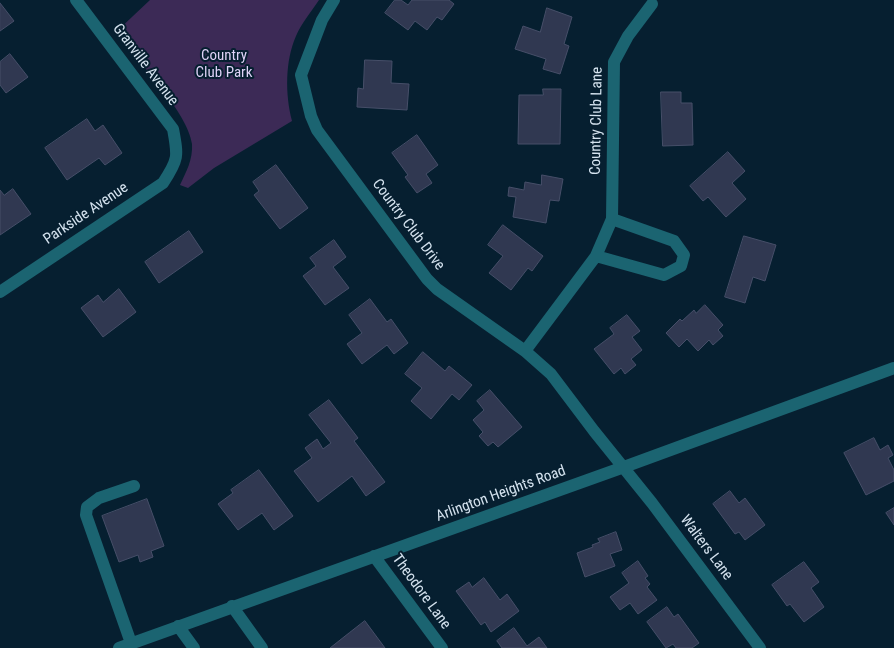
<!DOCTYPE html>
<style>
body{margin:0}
canvas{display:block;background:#061f30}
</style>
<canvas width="894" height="648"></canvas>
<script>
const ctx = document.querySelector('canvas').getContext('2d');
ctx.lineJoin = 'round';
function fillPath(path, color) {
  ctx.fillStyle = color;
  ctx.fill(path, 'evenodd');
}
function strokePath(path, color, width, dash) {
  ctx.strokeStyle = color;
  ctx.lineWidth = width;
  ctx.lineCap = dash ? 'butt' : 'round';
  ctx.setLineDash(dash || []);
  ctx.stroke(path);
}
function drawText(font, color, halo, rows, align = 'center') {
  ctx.font = font + ' "Roboto Condensed",sans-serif';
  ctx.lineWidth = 4;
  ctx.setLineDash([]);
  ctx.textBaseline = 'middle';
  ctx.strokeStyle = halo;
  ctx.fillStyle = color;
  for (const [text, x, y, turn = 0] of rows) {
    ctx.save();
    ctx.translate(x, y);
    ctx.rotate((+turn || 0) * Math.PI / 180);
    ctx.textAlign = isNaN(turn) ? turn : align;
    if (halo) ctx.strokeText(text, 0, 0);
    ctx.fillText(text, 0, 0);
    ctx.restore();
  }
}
fillPath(new Path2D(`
 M150 0H319C311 12 301 24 296 36 285 61 285 94 292 121L214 168 188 188 180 185C186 172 193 160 192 144 189 114 136 58 115 33Z`), '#3c2a56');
const building = new Path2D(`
 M395 0H401L408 5 412 0H449L454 4 442 20 437 17 427 30 415 21 408 30 385 13Z
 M0 3 14 21 0 31Z
 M547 8 572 17 564 44 569 46 560 74 543 69 546 59 515 49 523 26 540 32Z
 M10 54 28 77 6 93 0 85V62Z
 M365 60 392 61 391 83 409 84 407 110 357 107 358 88 363 89Z
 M543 89H561L560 144H518L519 95H543Z
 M661 92H681V103H692L693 145 663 146Z
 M87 119 95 131 103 125 122 153 105 165 99 158 67 180 45 148Z
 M417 135 438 165 426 174 432 183 417 193 405 177 408 175 392 153Z
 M728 152 745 171 732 183 746 199 726 217 708 197 703 201 690 186Z
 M276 165 308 208 280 229 254 195 259 191 253 182Z
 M542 175 563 179 559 201 550 200 546 223 513 217 516 197 508 196 509 187 524 190 525 182 541 185Z
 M13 189 31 214 0 235V190L4 195Z
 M503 225 543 256 532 271 528 268 511 290 489 273 503 256 488 245Z
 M189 231 203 252 159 283 145 262Z
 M744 236 776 245 765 281 753 277 745 303 725 297Z
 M334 240 346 257 333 267 349 288 325 305 303 276 316 266 310 258Z
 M119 289 136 312 103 337 81 308 98 295 103 302Z
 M370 299 387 322 391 319 408 343 394 354 387 345 362 364 347 344 362 333 349 315Z
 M705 305 723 325 718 330 723 336 713 345 709 340 698 351 687 339 679 347 666 333 680 319 682 321 694 310 696 313Z
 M627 315 640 331 632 337 642 350 631 359 636 365 625 374 621 368 614 374 594 349 614 334 610 328Z
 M423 352 445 371 449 366 472 385 459 400 452 394 431 419 411 401 422 388 405 374Z
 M490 390 522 427 498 447 493 442 488 446 479 436 483 432 473 420 484 410 477 401Z
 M329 400 358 438 354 441 385 482 366 496 352 476 318 502 294 471 312 458 305 448 317 439 323 449 331 443 309 415Z
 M874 438 880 450 888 445 893 455 888 458 894 470V481L866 495 844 453Z
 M259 470 293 516 274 530 262 513 238 530 218 504 233 493 231 490Z
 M730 491 739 503 745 498 765 525 745 540 739 532 735 534 713 504Z
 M147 499 164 546 151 551 153 557 140 562 138 555 119 562 102 516Z
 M894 508V525L886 513Z
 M616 532 622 550 610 554 615 566 585 577 577 553 593 547 592 545 600 542 598 539Z
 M638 561 648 576 645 578 650 584 647 587 657 600 638 614 630 603 620 610 610 597 629 583 622 573Z
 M804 562 819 582 811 588 824 607 804 622 790 604 787 606 772 585Z
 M484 578 500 600 507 594 519 611 491 632 485 622 481 625 456 591 469 582 472 587Z
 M667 607 674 617 678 614 699 643 692 648H676L673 644 666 648 647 622Z
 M365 621 385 648H330L349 633Z
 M514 628 527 646 539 637 547 648H502L497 641Z`);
fillPath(building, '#303851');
strokePath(building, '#464e68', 1);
strokePath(new Path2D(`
 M334 0 322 20 301 75 311 116 317 130 427 279 437 289 525 351 551 374 594 431 652 503 760 648
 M596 256 664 275 681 266 684 255 674 241 612 219
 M0 292 163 183C179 159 178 156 173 129L76 0
 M525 351 596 256 612 219 614 62 628 36 652 4
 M374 556 442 648
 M232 606 262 648
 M178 626 194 648
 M131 643 86 515 87 507 99 498 134 486
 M119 648 624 467 894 368`), '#1b6471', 12);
drawText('15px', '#dfd2f7', '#061f30', [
 ["Country",224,56],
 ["Club Park",224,73]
]);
drawText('15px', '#d5e3ef', '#061f30', [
 ["Granville Avenue",145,65,53],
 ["Country Club Lane",597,121,-89],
 ["Parkside Avenue",86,214,-34],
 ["Country Club Drive",408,225,53],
 ["Arlington Heights Road",501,494,-20],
 ["Walters Lane",706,548,53],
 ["Theodore Lane",421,592,54]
]);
</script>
